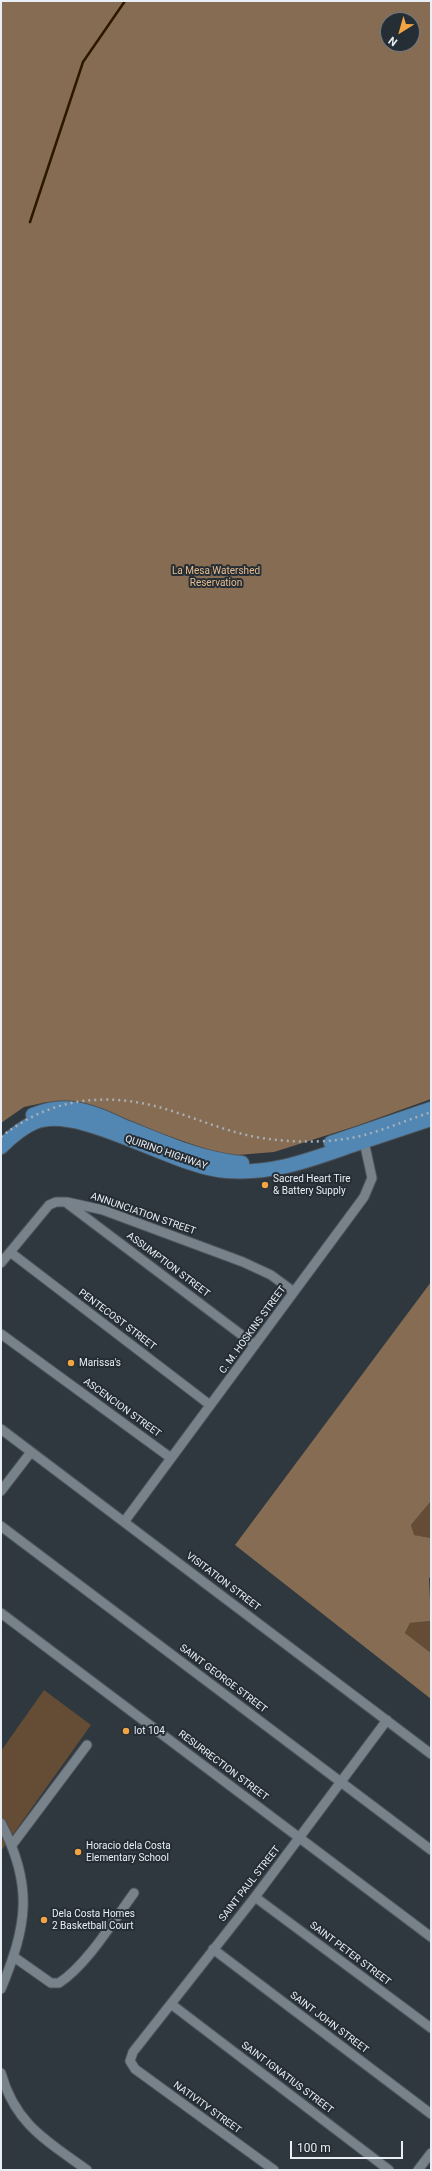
<!DOCTYPE html>
<style>
body{margin:0}
#map{position:relative;width:432px;height:2171px;overflow:hidden;background:#2f373f;font-family:Roboto,sans-serif}
canvas{display:block}
.frame{position:absolute;inset:0;border:2px solid #e8eef3;pointer-events:none}
.north{position:absolute;left:380px;top:12px;width:40px;height:40px;box-sizing:border-box;background:#252d35;border:1px solid #737a81;border-radius:50%;rotate:217deg;font-size:11px;font-weight:700;line-height:16px;text-align:center;color:#e8eef3}
.north::after{content:'';display:block;margin:auto;width:14px;height:18px;background:#f3a443;clip-path:polygon(50% 0,100% 100%,50% 72%,0 100%)}
.scale{position:absolute;left:290px;top:2141px;width:113px;height:18px;box-sizing:border-box;border:2px solid #e8eef3;border-top:0;padding-left:5px;font-size:12px;line-height:14px;white-space:nowrap;color:#e8eef3;-webkit-text-stroke:3px #252d35;paint-order:stroke}
</style>
<div id="map">
<canvas width="432" height="2171"></canvas>
<div class="frame"></div>
<div class="north">N</div>
<div class="scale">100 m</div>
</div>
<script>
const ctx = document.querySelector('canvas').getContext('2d');
ctx.lineJoin = 'round';
function fillPath(path, color) {
  ctx.fillStyle = color;
  ctx.fill(path, 'evenodd');
}
function strokePath(path, color, width, dash) {
  ctx.strokeStyle = color;
  ctx.lineWidth = width;
  ctx.lineCap = dash ? 'butt' : 'round';
  ctx.setLineDash(dash || []);
  ctx.stroke(path);
}
function drawText(font, color, halo, rows, align = 'center') {
  ctx.font = font + ' Roboto,sans-serif';
  ctx.lineWidth = 4;
  ctx.setLineDash([]);
  ctx.textBaseline = 'middle';
  ctx.strokeStyle = halo;
  ctx.fillStyle = color;
  for (const [text, x, y, turn = 0] of rows) {
    ctx.save();
    ctx.translate(x, y);
    ctx.rotate((+turn || 0) * Math.PI / 180);
    ctx.textAlign = isNaN(turn) ? turn : align;
    if (halo) ctx.strokeText(text, 0, 0);
    ctx.fillText(text, 0, 0);
    ctx.restore();
  }
}
fillPath(new Path2D(`
 M431 1501V1538L413 1535 411 1525Z
 M431 1621V1653L405 1633 410 1623Z
 M44 1690 91 1725 1 1851V1751Z`), '#644d34');
fillPath(new Path2D(`
 M1 1H431V1099L356 1126 274 1152 226 1156 76 1104 47 1102 24 1107 1 1123ZM388 20H412V44H388Z
 M431 1282V1501L411 1525 414 1535 431 1538V1578H429L431 1621 410 1623 405 1633 431 1653V1699L235 1545Z`), '#856c52');
strokePath(new Path2D(`
 M30 222 83 62 125 1`), '#2c1801', 2.5);
const minor = new Path2D(`
 M68 1204 255 1345
 M10 1252 210 1405
 M1 1263 49 1205 56 1202H67L103 1210 243 1262 271 1275 294 1292
 M1 1334 171 1458
 M1 1429 431 1754
 M1 1491 31 1452
 M124 1522 364 1197 372 1178 363 1137
 M1 1526 431 1850
 M1 1613 431 1937
 M1 1823C34 1886 27 1926 1 1989
 M12 1845 87 1745
 M255 1897 431 2028
 M213 1949 431 2114
 M14 1957 51 1983H59C87 1965 114 1920 134 1893
 M171 2004 389 2170
 M1 2073C15 2124 47 2141 87 2170
 M274 2170 135 2069 130 2061 133 2052 255 1897 387 1720
 M418 2170 431 2153`);
const primary = new Path2D(`
 M33 1115C45 1110 61 1107 74 1109 91 1111 108 1119 123 1126 161 1141 201 1160 242 1163
 M331 1143 431 1109
 M1 1147C11 1137 21 1128 35 1122 81 1104 174 1168 227 1171 273 1174 307 1161 350 1146 377 1137 404 1128 431 1119`);
strokePath(minor, '#4d555b', 11);
strokePath(primary, '#4d555b', 16);
strokePath(minor, '#78828b', 9);
strokePath(primary, '#5387b3', 14);
strokePath(new Path2D(`
 M1 1137C55 1094 115 1091 178 1113 208 1123 237 1135 268 1139 301 1143 337 1143 368 1134 389 1128 410 1119 431 1112`), '#a7aeb4', 2.5, [2, 4]);
for (const [x, y, r, color] of [
 [265,1185,4,"#f3a443"],
 [71,1363,4,"#f3a443"],
 [126,1731,4,"#f3a443"],
 [78,1852,4,"#f3a443"],
 [44,1920,4,"#f3a443"]
]) {
  const dot = new Path2D();
  dot.arc(x, y, r, 0, 2 * Math.PI);
  ctx.fillStyle = color;
  ctx.fill(dot);
  strokePath(dot, '#252d35', 1.5);
}
drawText('10px', '#e7bb8d', '#252d35', [
 ["La Mesa Watershed",216,571],
 ["Reservation",216,583]
]);
drawText('10px', '#e8eef3', '#252d35', [
 ["QUIRINO HIGHWAY",166,1153,19],
 ["ANNUNCIATION STREET",143,1214,19],
 ["ASSUMPTION STREET",168,1265,37],
 ["PENTECOST STREET",117,1320,37],
 ["C. M. HOSKINS STREET",253,1330,-54],
 ["ASCENCION STREET",122,1408,36],
 ["VISITATION STREET",223,1582,37],
 ["SAINT GEORGE STREET",223,1679,37],
 ["RESURRECTION STREET",223,1766,37],
 ["SAINT PAUL STREET",250,1884,-52],
 ["SAINT PETER STREET",350,1954,37],
 ["SAINT JOHN STREET",329,2023,37],
 ["SAINT IGNATIUS STREET",287,2078,37],
 ["NATIVITY STREET",207,2108,36]
]);
drawText('10px', '#e8eef3', '#252d35', [
 ["Sacred Heart Tire",273,1179],
 ["& Battery Supply",273,1191],
 ["Marissa's",79,1363],
 ["lot 104",134,1731],
 ["Horacio dela Costa",86,1846],
 ["Elementary School",86,1858],
 ["Dela Costa Homes",52,1914],
 ["2 Basketball Court",52,1926]
], 'left');
</script>
